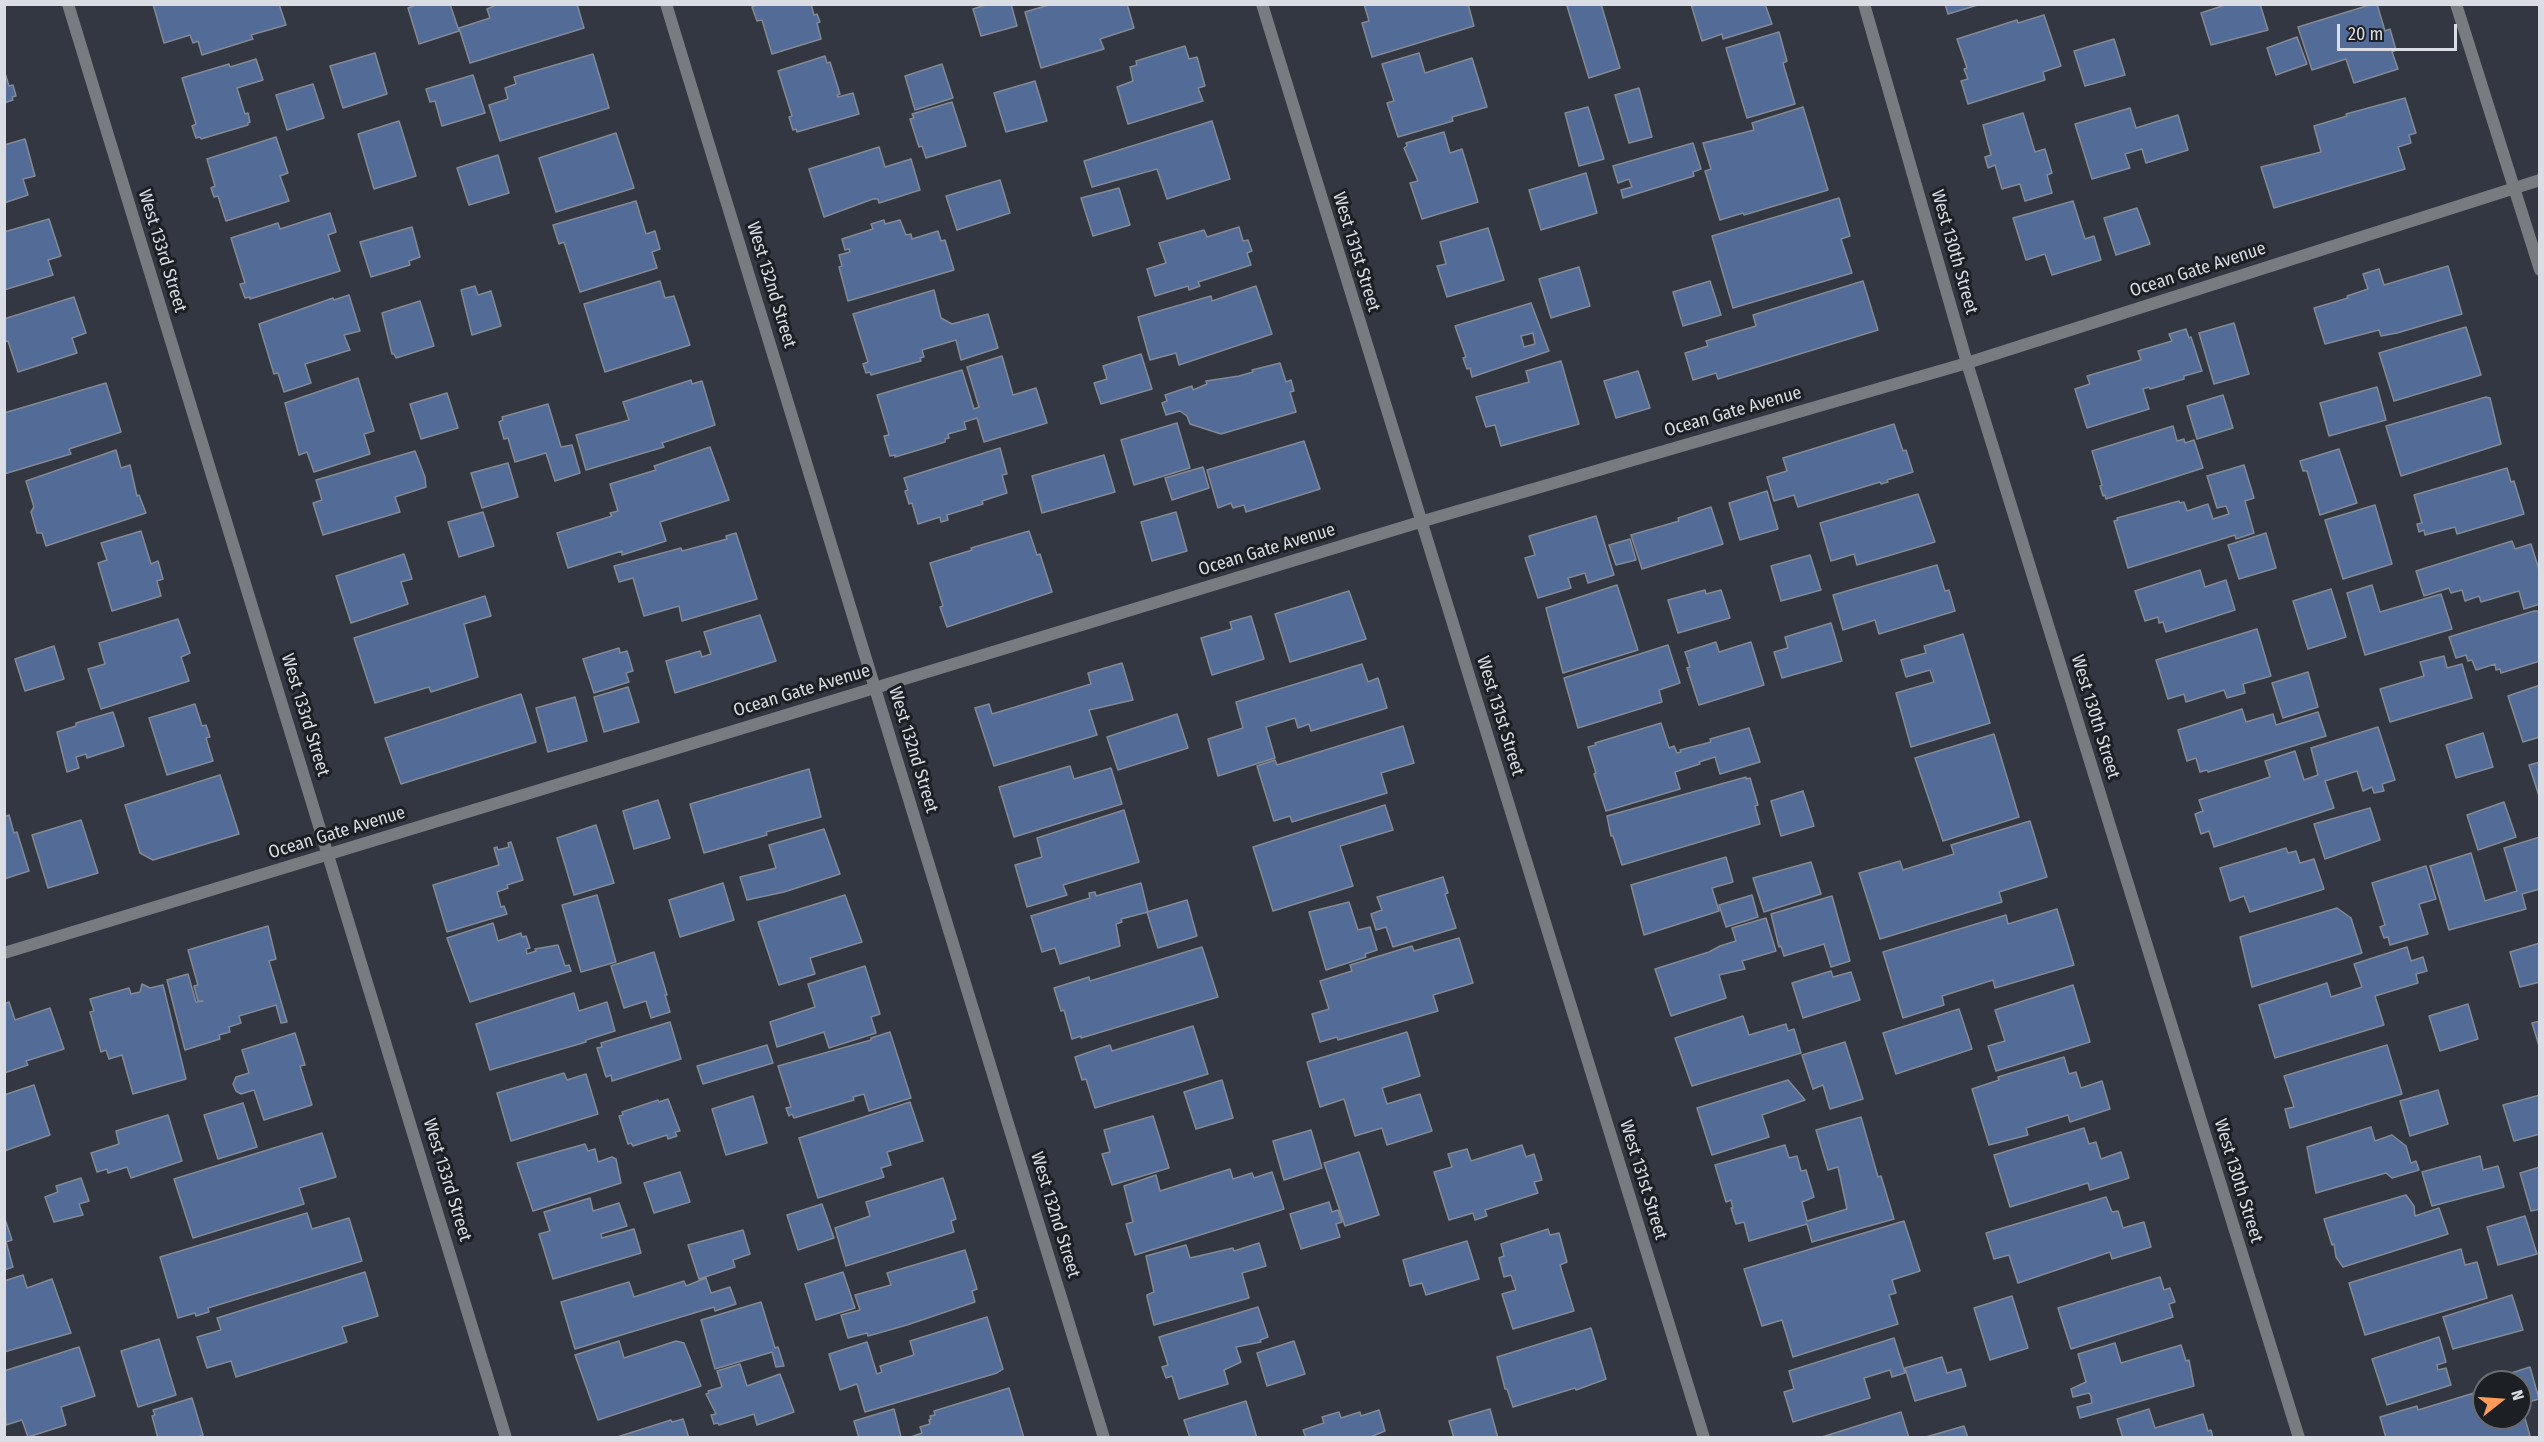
<!DOCTYPE html>
<style>
body{margin:0}
#map{position:relative;width:2544px;height:1442px;overflow:hidden;background:#323741;font-family:"Fira Sans Condensed",sans-serif}
canvas{display:block}
.frame{position:absolute;inset:0;border:6px solid #dadde4;pointer-events:none}
.north{position:absolute;left:2472px;top:1370px;width:60px;height:60px;box-sizing:border-box;background:#1c1f23;border:2px solid #686b70;border-radius:50%;rotate:73deg;font-size:16px;font-weight:700;line-height:24px;text-align:center;color:#dadde4}
.north::after{content:'';display:block;margin:auto;width:21px;height:27px;background:#ff9b5a;clip-path:polygon(50% 0,100% 100%,50% 72%,0 100%)}
.scale{position:absolute;left:2337px;top:24px;width:120px;height:27px;box-sizing:border-box;border:3px solid #dadde4;border-top:0;padding-left:8px;font-size:18px;line-height:21px;white-space:nowrap;color:#dadde4;-webkit-text-stroke:4px #1c1f23;paint-order:stroke}
</style>
<div id="map">
<canvas width="2544" height="1442"></canvas>
<div class="frame"></div>
<div class="north">N</div>
<div class="scale">20 m</div>
</div>
<script>
const ctx = document.querySelector('canvas').getContext('2d');
ctx.lineJoin = 'round';
function fillPath(path, color) {
  ctx.fillStyle = color;
  ctx.fill(path, 'evenodd');
}
function strokePath(path, color, width, dash) {
  ctx.strokeStyle = color;
  ctx.lineWidth = width;
  ctx.lineCap = dash ? 'butt' : 'round';
  ctx.setLineDash(dash || []);
  ctx.stroke(path);
}
function drawText(font, color, halo, rows, align = 'center') {
  ctx.font = font + ' "Fira Sans Condensed",sans-serif';
  ctx.lineWidth = 6;
  ctx.setLineDash([]);
  ctx.textBaseline = 'middle';
  ctx.strokeStyle = halo;
  ctx.fillStyle = color;
  for (const [text, x, y, turn = 0] of rows) {
    ctx.save();
    ctx.translate(x, y);
    ctx.rotate((+turn || 0) * Math.PI / 180);
    ctx.textAlign = isNaN(turn) ? turn : align;
    if (halo) ctx.strokeText(text, 0, 0);
    ctx.fillText(text, 0, 0);
    ctx.restore();
  }
}
const building = new Path2D(`
 M153 4H279L286 25 251 35 253 39 202 55 198 41 193 43 190 35 164 43Z
 M418 4H450L459 31 419 44 408 8Z
 M493 4H577L584 28 470 63 459 28 490 18 487 9 494 6Z
 M759 4H811L814 15 817 14 820 22 817 23 821 39 772 54 762 20 757 21 752 7Z
 M989 4H1011L1017 26 981 36 973 9Z
 M1052 4H1127L1134 28 1100 39 1104 49 1041 68 1025 12Z
 M1364 4H1468L1474 26 1372 57 1362 23 1369 21Z
 M1573 4H1601L1620 68 1589 78 1567 6Z
 M1691 4H1765L1772 24 1723 39 1722 34 1702 41Z
 M1945 4H1981L1948 14Z
 M2228 4H2260L2268 30 2211 45 2201 13Z
 M2373 4H2377L2385 31 2390 29 2396 50 2392 52 2398 69 2354 83 2346 59 2312 70 2298 27Z
 M2044 15 2061 66 2043 72 2045 80 1968 104 1961 81 1968 79 1964 69 1967 68 1957 39 2017 20 2018 23Z
 M1779 32 1787 61 1783 63 1795 104 1747 118 1726 48Z
 M2297 37 2307 64 2276 75 2267 48Z
 M2114 39 2125 75 2085 86 2074 51Z
 M1185 46 1189 59 1197 57 1205 86 1198 88 1203 101 1128 124 1117 87 1133 81 1130 67 1137 65 1136 61Z
 M375 53 387 94 343 108 330 66Z
 M1419 53 1425 73 1472 58 1487 107 1452 117 1453 121 1398 137 1387 103 1394 101 1382 64Z
 M593 54 609 108 500 141 489 105 508 99 505 88 516 84 514 77Z
 M825 56 827 63 830 62 840 94 837 95 838 97 853 93 859 114 797 132 796 129 793 130 789 117 792 116 778 71Z
 M256 59 263 80 237 88 245 114 248 113 250 122 248 123V125L201 139 200 137 196 138 192 126 196 124 182 78 229 64 230 67Z
 M942 64 953 98 915 110 905 76Z
 M4 70 9 86 13 85 16 96 12 97 13 100 4 103Z
 M473 75 485 113 442 126 435 101 430 102 426 89Z
 M1035 81 1047 121 1006 132 994 93Z
 M313 84 324 118 287 130 276 95Z
 M1639 88 1652 137 1629 143 1615 95Z
 M2405 98 2416 133 2409 135 2411 143 2398 147 2405 169 2274 208 2261 167 2321 152 2314 126 2347 116 2346 114Z
 M952 102 966 146 926 158 922 146 919 147 910 119 914 118 912 114Z
 M1588 107 1604 159 1579 166 1565 113Z
 M1803 107 1828 190 1744 215 1743 213 1720 220 1705 171 1711 169 1703 143 1754 130 1752 123Z
 M2130 108 2136 128 2178 115 2188 150 2146 163 2142 149 2125 154 2130 168 2092 179 2075 124Z
 M2023 113 2035 152 2045 149 2052 173 2047 175 2052 193 2025 201 2020 184 2002 189 1995 165 1988 168 1985 157 1991 155 1983 125Z
 M399 121 416 176 374 189 358 134Z
 M1212 121 1230 179 1167 199 1157 169 1092 187 1084 161Z
 M1444 132 1450 153 1462 149 1478 202 1422 219 1410 183 1418 181 1404 148 1407 146 1406 143Z
 M616 133 634 188 556 212 539 158Z
 M276 137 288 173 280 176 289 201 226 221 218 196 214 197 211 188 215 186 207 159Z
 M25 139 35 176 23 179 28 195 4 203V145Z
 M1693 143 1701 169 1693 172 1694 176 1623 198 1621 190 1632 187 1629 179 1618 183 1613 166Z
 M879 147 885 167 911 159 920 190 879 203 878 199H873L824 217 809 169Z
 M498 155 509 193 469 205 457 168Z
 M1586 173 1597 213 1541 230 1529 190Z
 M1000 180 1010 213 957 230 946 196Z
 M1119 188 1130 225 1093 236 1081 198Z
 M1839 198 1850 236 1841 239 1852 273 1733 308 1712 236Z
 M636 201 646 234 655 231 660 249 652 252 657 268 580 292 564 242 559 244 553 225Z
 M2073 201 2085 239 2094 236 2101 260 2052 275 2045 254 2026 260 2013 218Z
 M2137 208 2150 244 2116 255 2104 218Z
 M330 213 336 232 328 235 340 271 250 299V297L245 298 240 284 245 283 231 238 278 223 280 229Z
 M49 219 61 256 48 260 53 275 4 290V232Z
 M884 220 885 224 900 220 906 235 911 234 912 239 938 231 941 241 945 240 954 270 848 301 839 267 842 266 839 255 850 252 849 249 845 250 842 239 873 229 871 224Z
 M412 227 420 257 409 261 410 265 371 277 360 242Z
 M1239 227 1243 241 1248 240 1252 251 1247 253 1251 265 1198 282 1200 286 1189 290 1188 286 1155 296 1147 269 1166 263 1159 243 1204 230 1207 237Z
 M1488 228 1504 280 1447 297 1437 266 1446 264 1440 242Z
 M2448 266 2462 314 2397 333 2381 336 2379 330 2325 344 2314 308 2348 298 2347 296 2368 289 2363 274 2379 269 2384 285Z
 M1579 267 1590 306 1551 318 1539 279Z
 M660 281 665 298 674 296 690 345 605 372 584 304Z
 M1710 281 1721 315 1683 326 1673 292Z
 M1863 281 1878 330 1718 379 1716 373 1693 380 1685 353 1708 346 1706 341 1756 326 1753 315Z
 M475 286 478 295 491 291 501 326 472 335 461 290Z
 M1256 286 1272 334 1179 365 1176 353 1150 360 1138 317 1211 296 1212 301Z
 M934 290 941 318 952 324 988 314 998 348 961 360 956 340 922 350 924 357 920 358 921 361 871 375 870 372 866 373 863 364 868 362 853 314Z
 M349 295 360 331 344 335 350 350 305 364 311 383 284 392 278 373 274 374 259 324 333 298 334 300Z
 M74 297 86 333 72 338 77 353 18 372 8 341 4 342V319Z
 M420 301 434 346 396 358 394 354H392L382 313Z
 M1531 303 1549 351 1472 377 1470 368 1467 369 1463 358 1466 357 1455 326ZM1533 333 1535 344 1524 347 1521 336Z
 M2234 323 2249 374 2214 384 2199 333Z
 M2466 327 2481 375 2394 401 2379 353Z
 M2186 329 2189 338 2191 337 2202 371 2184 376V379L2150 389 2149 387 2143 389 2149 409 2087 428 2075 389 2090 384 2087 376 2141 360 2138 351 2172 341 2169 334Z
 M1141 354 1152 389 1101 404 1094 383 1107 379 1103 366Z
 M1002 356 1013 395 1036 388 1047 423 984 442 977 418 964 422 966 429 948 434 949 438 945 439V442L895 457V455L890 456 884 436 889 435 877 395 962 370 974 409 979 407 967 367Z
 M1561 361 1579 424 1501 446 1495 425 1486 427 1476 397 1529 382 1526 371Z
 M1280 363 1286 382 1291 380 1294 391 1290 392 1296 412 1221 434 1190 424 1187 416 1180 411 1166 415 1162 403 1167 401 1165 395 1192 386 1193 390 1207 384 1206 381 1239 376 1253 372 1252 370Z
 M1638 371 1650 408 1616 418 1604 381Z
 M358 378 374 431 364 434 370 454 314 472 307 452 299 455 285 403Z
 M691 380 692 384 702 381 715 425 662 443 664 447 586 470 576 435 629 420 623 402Z
 M106 383 121 432 69 449 71 454 4 474V413Z
 M2377 387 2386 420 2329 436 2320 403Z
 M447 393 458 428 421 439 410 404Z
 M2223 395 2233 428 2197 439 2187 406Z
 M2486 397 2490 398 2501 444 2401 476 2386 426Z
 M548 404 561 447 572 445 580 473 555 481 546 453 515 462 508 438 504 439 499 422 503 420 502 417Z
 M1177 423 1190 468 1134 485 1121 440Z
 M1894 424 1903 451 1906 450 1913 472 1887 480 1888 482 1881 484 1880 482 1798 507 1794 495 1774 501 1767 477 1787 471 1783 458Z
 M2173 426 2177 441 2184 439 2185 443 2194 440 2203 468 2106 499 2105 495 2103 496 2100 486 2102 485 2092 451Z
 M1304 441 1320 489 1246 512 1244 505 1233 508 1231 503 1218 508 1207 470Z
 M710 447 729 500 660 522 666 541 622 555V551L568 568 557 533 612 516 610 513 618 511 610 484 656 470 654 466Z
 M1000 448 1007 474 1002 475 1007 493 982 501 983 504 947 515 948 520 941 522 940 517 918 524 912 503 909 504 905 491 908 490 904 478Z
 M2339 449 2357 503 2320 515 2307 471H2303L2300 461Z
 M116 450 121 468 130 465 137 496 139 495 146 513 46 546 42 533H37L31 512 34 507 26 481Z
 M415 451 425 477 426 487 395 497 400 512 323 535 313 503 322 500 316 480Z
 M1104 455 1115 492 1042 513 1032 476Z
 M508 463 518 497 482 508 471 473Z
 M2244 465 2254 498 2245 501 2254 533 2236 539 2235 535 2128 568 2114 521 2118 520 2117 518 2179 501 2180 503 2184 502 2187 511 2208 504 2213 519 2229 514 2226 506 2217 508 2207 476Z
 M1203 467 1209 488 1172 500 1165 478Z
 M2507 468 2511 482 2514 481 2524 514 2457 534 2455 527 2425 535 2424 530 2419 532 2417 524 2422 523 2414 495Z
 M1767 491 1778 529 1740 540 1729 503Z
 M1918 494 1935 542 1857 565 1854 554 1831 561 1820 523Z
 M2375 505 2392 564 2343 579 2325 520Z
 M1711 507 1723 544 1642 569 1631 535 1679 521 1678 518Z
 M483 512 494 546 459 557 448 522Z
 M1176 512 1187 551 1152 561 1141 522Z
 M1596 516 1614 575 1588 583 1585 573 1568 578 1571 588 1538 598 1525 558 1535 555 1529 536Z
 M141 531 151 564 158 561 163 579 157 581 161 596 112 611 98 563 107 560 101 543Z
 M1029 531 1037 555 1040 554 1052 592 947 627 940 607 943 606 930 563 972 550 971 548Z
 M736 533 757 599 682 621 679 606 644 616 633 578 619 582 614 566 681 548 682 551 727 539 726 536Z
 M2266 533 2276 568 2239 579 2228 545Z
 M1630 539 1636 560 1616 565 1609 545Z
 M2512 541 2515 549 2531 544 2540 573V604L2524 609 2519 591 2481 602 2479 596 2465 601 2462 590 2451 593 2449 588 2424 596 2416 571Z
 M404 554 412 579 401 582 408 604 351 623 336 576Z
 M1810 555 1821 590 1781 601 1771 566Z
 M1937 565 1945 591 1949 590 1955 611 1879 634 1875 620 1843 630 1833 595Z
 M2200 570 2205 587 2226 580 2235 610 2166 632 2163 622 2159 623 2158 617 2145 621 2135 591Z
 M1617 585 1638 650 1563 673 1546 608Z
 M2372 585 2380 612 2441 594 2452 629 2365 655 2347 593Z
 M2331 589 2346 637 2308 649 2293 601Z
 M1705 590 1706 594 1721 590 1730 618 1678 633 1668 600Z
 M1349 591 1366 639 1290 662 1275 614Z
 M485 596 491 616 464 624 478 677 431 692 429 687 375 703 354 638Z
 M2534 611H2540V661L2501 673 2500 669 2496 670 2495 664 2476 670 2472 660 2468 661 2466 655 2456 658 2449 637Z
 M760 615 776 661 675 693 666 661 700 651 702 657 711 654 704 632Z
 M1251 616 1264 659 1212 675 1201 638 1232 629 1230 622Z
 M178 619 190 653 181 657 189 681 101 709 88 669 105 664 99 643Z
 M1831 623 1842 661 1782 678 1774 652 1788 648 1785 637Z
 M2257 629 2271 676 2243 684 2245 693 2227 698 2224 690 2186 702 2184 694 2168 699 2156 660Z
 M1963 634 1990 723 1911 747 1896 693 1934 682 1930 670 1906 677 1901 660 1926 653 1924 646Z
 M1716 642 1719 652 1751 642 1764 685 1699 705 1687 668 1690 667 1685 652Z
 M1668 645 1680 683 1659 690 1662 702 1578 728 1564 678Z
 M54 646 64 679 25 691 15 659Z
 M619 648 620 653 627 651 633 671 626 673 629 682 594 693 583 659Z
 M2444 656 2447 668 2462 664 2472 698 2390 722 2380 689 2424 676 2420 662Z
 M1122 663 1133 700 1089 710 1097 735 994 766 975 708 989 704 992 714 1091 684 1088 673Z
 M1362 664 1368 682 1378 678 1387 708 1311 731 1309 724 1298 728 1295 718 1266 727 1275 758 1218 776 1208 739 1243 728 1236 702Z
 M2308 672 2318 707 2283 718 2272 683Z
 M2540 685V737L2523 742 2508 696Z
 M628 687 639 722 604 732 594 697Z
 M521 694 536 742 401 784 385 738Z
 M575 697 587 741 548 752 536 708Z
 M195 704 202 726 206 725 210 737 206 738 213 761 167 775 149 718Z
 M2242 709 2246 722 2273 714 2276 725 2318 712 2326 736 2208 772 2207 770 2200 772 2196 758 2187 761 2178 730Z
 M113 712 124 746 87 758 86 754 76 757 79 768 67 772 57 732 76 726V723Z
 M1177 714 1188 748 1118 770 1107 737Z
 M1661 723 1669 748 1674 746 1677 753 1681 752 1680 750 1711 742 1710 739 1749 728 1760 762 1720 774 1715 757 1699 762 1700 764 1675 772 1680 789 1606 811 1594 774 1596 773 1588 747 1596 745 1595 743Z
 M1403 726 1414 763 1381 773 1387 793 1292 822 1290 816 1274 821 1257 766 1275 760 1277 765Z
 M2378 727 2395 780 2382 784 2384 791 2374 793 2372 787 2363 791 2357 771 2325 781 2334 808 2214 847 2209 831 2201 834 2195 814 2203 811 2199 800 2270 777 2265 761 2295 751 2304 780 2318 775 2311 748Z
 M2483 733 2493 767 2456 778 2446 745Z
 M1994 734 2019 817 1943 841 1915 758Z
 M2540 762V799L2529 765Z
 M1070 766 1074 779 1111 768 1122 804 1014 837 999 787Z
 M809 769 821 817 766 832 767 835 704 853 690 804Z
 M220 775 239 834 153 860 140 853 125 805Z
 M1746 777V779L1750 778 1758 805 1755 806 1760 824 1622 865 1613 836H1611L1607 816Z
 M1803 791 1814 826 1781 836 1771 801Z
 M658 800 670 838 634 849 623 811Z
 M2504 802 2516 837 2478 850 2467 815Z
 M1385 805 1393 830 1340 846 1353 886 1273 911 1253 847Z
 M2370 808 2380 840 2325 859 2314 824Z
 M1124 810 1139 862 1063 885 1067 895 1027 907 1015 865 1042 857 1037 838Z
 M9 815 14 833 17 832 29 871 4 879V817Z
 M81 820 98 873 48 888 32 835Z
 M2030 821 2047 877 1999 892 2002 902 1880 939 1859 873 1900 861 1903 870 1954 854 1951 845Z
 M596 825 614 883 574 895 557 838Z
 M824 829 840 874 784 892 747 900 740 877 776 868 769 845Z
 M2540 837V889L2522 894 2526 909 2449 930 2430 866 2471 853 2485 901 2517 891 2504 848Z
 M511 842 523 880 507 885 508 888 497 892 501 907 504 906 507 914 447 932 433 885 499 865 494 848 497 847 498 850 509 847 508 843Z
 M2286 848 2288 853 2296 851 2300 863 2314 859 2324 889 2250 912 2244 896 2230 901 2220 868Z
 M1726 857 1733 882 1712 888 1719 911 1644 935 1631 885Z
 M1811 862 1821 894 1764 912 1753 878Z
 M2426 866 2436 899 2419 904 2428 934 2390 945 2388 937 2384 938 2380 927 2385 925 2372 883Z
 M1443 877 1448 893 1445 894 1456 928 1393 947 1386 927 1376 930 1371 914 1382 910 1377 897Z
 M723 883 734 920 680 937 669 900Z
 M1141 883 1148 912 1121 919 1122 922 1116 924 1120 946 1060 964 1055 948 1042 952 1031 916 1090 898 1089 893 1095 892 1096 896Z
 M597 895 616 962 581 972 562 905Z
 M845 895 862 942 810 958 815 974 779 985 758 922Z
 M1752 895 1758 917 1726 927 1719 905Z
 M1832 896 1850 961 1831 967 1824 944 1784 956 1781 946 1779 947 1771 914Z
 M1187 900 1197 936 1158 948 1147 912Z
 M1349 902 1358 930 1370 927 1377 950 1365 954 1366 957 1326 970 1309 912Z
 M2337 908 2351 918 2362 953 2252 987 2240 937Z
 M2057 909 2074 965 1995 988 1993 980 1942 996 1944 1005 1903 1018 1883 952 2006 915 2008 924Z
 M1766 918 1776 951 1742 961 1745 969 1719 975 1726 998 1671 1016 1655 969 1709 952 1720 946 1736 941 1732 928Z
 M493 923 498 941 521 933 522 937 526 936 530 948 526 949 527 954 536 951 535 949 558 945 565 966 569 965 571 971 470 1002 447 938Z
 M268 926 276 959 269 961 287 1022 281 1023 276 1005 239 1016 241 1023 229 1027 230 1032 219 1035 220 1039 185 1050 167 980 188 974 196 1002 203 1001H198L194 986 198 985 188 950Z
 M1459 938 1473 983 1433 995 1438 1011 1338 1040 1337 1037 1320 1042 1312 1014 1329 1009 1320 981 1352 971 1350 965 1412 946 1414 951Z
 M2540 943V982L2520 987 2510 952Z
 M1202 947 1218 997 1081 1038V1036L1072 1039 1064 1010 1061 1011 1054 988 1089 977 1090 981Z
 M2407 947 2411 961 2423 957 2427 971 2416 974 2418 983 2375 996 2384 1025 2275 1058 2259 1005 2327 983 2331 997 2362 987 2354 964Z
 M654 952 667 995H665L670 1012 651 1018 646 1001 624 1008 611 966Z
 M865 966 880 1014 871 1017 876 1033 829 1048 824 1032 777 1047 770 1022 815 1007 808 984Z
 M1831 971 1833 977 1851 972 1860 1000 1803 1018 1792 983Z
 M142 984 150 988 163 985 186 1079 133 1094 122 1055 109 1059 106 1050 101 1052 90 1012 94 1011 90 999 129 988 131 994 140 992Z
 M2073 985 2090 1042 1996 1071 1988 1046 2005 1041 1995 1010Z
 M574 993 579 1011 607 1002 615 1031 586 1040V1042L490 1070 476 1024Z
 M9 1002 15 1020 50 1008 64 1049 26 1061 28 1065 4 1073V1004Z
 M2468 1004 2478 1039 2440 1051 2429 1016Z
 M1959 1009 1972 1049 1896 1074 1883 1033Z
 M1743 1016 1749 1035 1786 1024 1788 1031 1794 1029 1801 1053 1692 1086 1675 1038Z
 M2540 1021V1049L2532 1023Z
 M670 1022 681 1059 612 1081 611 1075 606 1077 597 1048 602 1047 601 1043Z
 M1193 1026 1208 1074 1095 1108 1086 1079 1082 1080 1075 1057 1110 1045 1112 1051Z
 M890 1032 911 1098 869 1111 864 1094 853 1097 854 1100 794 1118 792 1114 789 1116 786 1108 791 1107 778 1066 871 1040V1038Z
 M1407 1032 1420 1076 1382 1088 1387 1104 1420 1094 1432 1131 1387 1145 1382 1128 1355 1136 1344 1099 1320 1107 1307 1062Z
 M295 1033 305 1065 300 1066 312 1105 264 1120 254 1090 241 1094 236 1091 233 1084 236 1077 249 1073 242 1050Z
 M1845 1042 1863 1099 1830 1109 1823 1085 1813 1089 1802 1055Z
 M767 1045 773 1063 703 1084 697 1066Z
 M2387 1045 2402 1094 2290 1128 2285 1109 2294 1107 2284 1076Z
 M2064 1057 2069 1074 2076 1072 2081 1088 2102 1081 2110 1109 2070 1122 2068 1115 2026 1128 2028 1135 1989 1145 1972 1089 1999 1080 1998 1077Z
 M564 1073 567 1080 586 1074 598 1114 511 1141 497 1093Z
 M1222 1080 1233 1118 1196 1129 1184 1092Z
 M1788 1080 1805 1100 1762 1115 1769 1137 1712 1155 1697 1108Z
 M34 1085 50 1135 4 1151V1095Z
 M2438 1090 2448 1124 2410 1136 2400 1101Z
 M2540 1095V1134L2514 1141 2503 1105Z
 M753 1096 767 1143 726 1155 712 1109Z
 M668 1099 680 1131 675 1132 677 1136 668 1139 667 1135 633 1146 631 1143 628 1144 619 1116 623 1115 622 1112 658 1100 659 1102Z
 M910 1102 923 1141 887 1152 891 1165 881 1168 884 1177 818 1198 799 1138Z
 M243 1103 257 1147 218 1159 204 1115Z
 M168 1115 182 1161 131 1178 127 1167 108 1173 107 1169 97 1172 91 1153 119 1144 116 1131Z
 M1153 1116 1169 1168 1112 1185 1102 1154 1110 1152 1104 1130Z
 M1861 1117 1878 1177 1881 1176 1894 1219 1812 1242 1807 1224 1749 1241 1744 1222 1736 1224 1731 1208H1733L1731 1200 1726 1202 1715 1165 1785 1145 1789 1158 1797 1156 1801 1171 1806 1170 1814 1197 1802 1202 1807 1221 1847 1209 1838 1167 1828 1170 1816 1130Z
 M2371 1127 2375 1141 2392 1135 2406 1146 2411 1163 2416 1161 2419 1170 2392 1178 2386 1173 2316 1193 2307 1147Z
 M2084 1128 2089 1144 2096 1142 2101 1159 2121 1152 2129 1178 2090 1190 2088 1183 2010 1207 1994 1155Z
 M1311 1130 1322 1168 1284 1180 1273 1141Z
 M322 1133 336 1177 299 1188 304 1204 193 1238 174 1179Z
 M585 1144 588 1151 595 1149 598 1162 612 1157 616 1159 621 1183 533 1211 517 1163Z
 M1522 1145 1526 1157 1534 1154 1542 1180 1534 1182 1538 1193 1485 1210 1487 1216 1475 1220 1473 1213 1449 1220 1434 1172 1452 1167 1448 1154 1467 1149 1471 1161Z
 M1359 1152 1379 1215 1345 1226 1324 1163Z
 M2480 1156 2483 1170 2498 1166 2504 1187 2432 1206 2422 1172Z
 M2540 1167V1209L2531 1211 2520 1173Z
 M1230 1169 1233 1179 1252 1173 1254 1178 1272 1172 1284 1209 1135 1255 1126 1224 1133 1222 1124 1186 1156 1175 1160 1191Z
 M680 1172 690 1202 654 1213 644 1183Z
 M81 1178 89 1201 79 1204 83 1215 54 1222 45 1197 58 1192 56 1186Z
 M943 1178 956 1219 951 1221 954 1232 846 1266 835 1228 870 1216 866 1202Z
 M2406 1195 2414 1206 2415 1216 2439 1208 2448 1234 2343 1267 2336 1257 2334 1244 2332 1245 2324 1219Z
 M2106 1197 2112 1212 2118 1211 2123 1228 2144 1222 2151 1247 2112 1259 2110 1252 2018 1283 2009 1255 1994 1259 1986 1233Z
 M590 1198 593 1211 619 1203 627 1226 601 1234 602 1238 634 1229 641 1253 553 1279 539 1234 550 1231 544 1212Z
 M1329 1202 1332 1212 1338 1210 1342 1222 1336 1224 1340 1237 1301 1249 1290 1214Z
 M822 1204 834 1238 798 1250 787 1215Z
 M307 1213 312 1229 349 1218 362 1261 208 1308 209 1312 196 1316 195 1313 178 1318 160 1257Z
 M4 1216 12 1240 6 1242 13 1267 4 1270Z
 M2525 1216 2537 1254 2498 1265 2487 1227Z
 M1904 1221 1920 1271 1892 1280 1896 1293 1889 1295 1898 1324 1793 1357 1782 1320 1762 1326 1744 1269Z
 M1548 1229 1550 1235 1559 1233 1567 1262 1560 1265 1574 1311 1513 1329 1502 1294 1516 1290 1511 1275 1504 1277 1499 1258 1504 1256 1501 1244Z
 M743 1230 750 1254 733 1260 735 1267 699 1279 688 1245Z
 M1467 1241 1479 1279 1426 1295 1422 1283 1410 1286 1403 1260Z
 M1259 1243 1266 1266 1242 1273 1249 1298 1154 1325 1147 1297V1295L1154 1292 1146 1256 1186 1245 1190 1258 1233 1248 1234 1251Z
 M2461 1249 2465 1265 2477 1262 2487 1298 2365 1335 2349 1283Z
 M965 1250 977 1289 972 1291 975 1302 907 1325 868 1336 867 1333 848 1338 841 1315 860 1310 855 1295 891 1285 887 1273Z
 M365 1272 378 1316 342 1327 347 1342 236 1377 231 1361 207 1368 197 1337 221 1330 217 1318Z
 M843 1272 855 1308 816 1320 805 1284Z
 M23 1275 27 1288 52 1279 71 1333 4 1352V1281Z
 M2160 1277 2164 1290 2170 1288 2175 1302 2169 1304 2173 1317 2071 1349 2058 1308Z
 M706 1278 711 1293 730 1287 736 1304 715 1311 714 1307 575 1349 561 1302 629 1282 634 1297 684 1281 686 1286Z
 M2512 1295 2523 1330 2453 1349 2443 1317Z
 M2012 1296 2028 1348 1990 1360 1974 1308Z
 M761 1302 775 1348 778 1347 784 1366 776 1367 772 1352 715 1369 701 1320Z
 M1258 1307 1268 1337 1260 1340 1261 1342 1236 1347 1241 1362 1224 1370 1228 1384 1179 1399 1172 1376 1166 1378 1162 1367 1168 1365 1159 1337Z
 M987 1317 1003 1369 997 1373 865 1412 857 1384 840 1390 829 1354 867 1342 877 1374 882 1372 880 1366 914 1355 910 1341Z
 M1591 1328 1606 1379 1576 1390 1575 1388 1513 1407 1507 1389H1505L1497 1357Z
 M2439 1337 2446 1362 2437 1365 2438 1370 2446 1368 2451 1385 2387 1405 2372 1359Z
 M1894 1338 1905 1373 1892 1377 1890 1370 1864 1378 1870 1398 1793 1422 1784 1392 1794 1389 1789 1371Z
 M159 1339 176 1395 138 1407 121 1351Z
 M619 1341 624 1358 676 1341 684 1343 701 1386 598 1420 575 1355Z
 M1294 1341 1305 1374 1267 1386 1257 1353Z
 M2115 1343 2121 1363 2181 1345 2186 1361 2189 1360 2194 1386 2080 1418 2077 1407 2092 1403 2091 1398H2092L2089 1393 2073 1397 2071 1389 2086 1382 2078 1354Z
 M79 1347 95 1396 61 1407 66 1425 28 1437 22 1420 6 1425 4 1371Z
 M1942 1357 1947 1373 1961 1369 1966 1386 1915 1401 1905 1368Z
 M740 1364 747 1386 780 1374 794 1412 757 1425 754 1414 719 1425 718 1423 714 1424 711 1415 716 1414 706 1394 709 1393 708 1391 722 1387 717 1371Z
 M2530 1367 2539 1399 2521 1404 2530 1436 2523 1438H2386L2380 1417 2417 1406 2418 1410 2484 1390V1418H2520V1382H2511L2508 1374Z
 M1009 1388 1024 1438H908L922 1433 920 1427 930 1424 929 1420 931 1419 930 1416 935 1415 934 1411Z
 M192 1398 203 1435 196 1438H158L152 1416 155 1415 153 1410Z
 M1246 1401 1257 1438H1190L1184 1420Z
 M894 1409 901 1437 906 1438H859L854 1421Z
 M1490 1409 1498 1438H1454L1449 1421Z
 M2149 1409 2155 1428 2203 1414 2208 1431 2211 1430 2213 1438H2123L2117 1419Z
 M1379 1410 1385 1431 1368 1438H1306L1303 1430 1324 1423 1322 1417 1339 1412 1341 1418 1360 1412 1361 1416Z
 M1901 1412 1909 1438H1819Z
 M683 1419 689 1438H614L671 1420 672 1422Z
 M1964 1426 1968 1438 1926 1437Z`);
fillPath(building, '#536b97');
strokePath(building, '#838a96', 1.5);
strokePath(new Path2D(`
 M68 4 506 1438
 M666 4 1104 1438
 M1262 4 1704 1438
 M1864 4 1967 363 2299 1438
 M2456 4 2540 270
 M4 953 1420 522 1967 363 2540 180`), '#787b80', 12);
drawText('18px', '#dadde4', '#1c1f23', [
 ["West 133rd Street",162,251,73],
 ["West 131st Street",1356,252,73],
 ["West 130th Street",1954,252,74],
 ["Ocean Gate Avenue",2198,270,-18],
 ["West 132nd Street",771,285,73],
 ["Ocean Gate Avenue",1733,412,-16],
 ["Ocean Gate Avenue",1267,550,-17],
 ["Ocean Gate Avenue",802,691,-17],
 ["West 133rd Street",305,715,73],
 ["West 131st Street",1500,716,73],
 ["West 130th Street",2095,717,73],
 ["West 132nd Street",913,750,73],
 ["Ocean Gate Avenue",337,833,-17],
 ["West 133rd Street",447,1180,73],
 ["West 131st Street",1643,1180,73],
 ["West 130th Street",2238,1181,73],
 ["West 132nd Street",1055,1215,73]
]);
</script>
